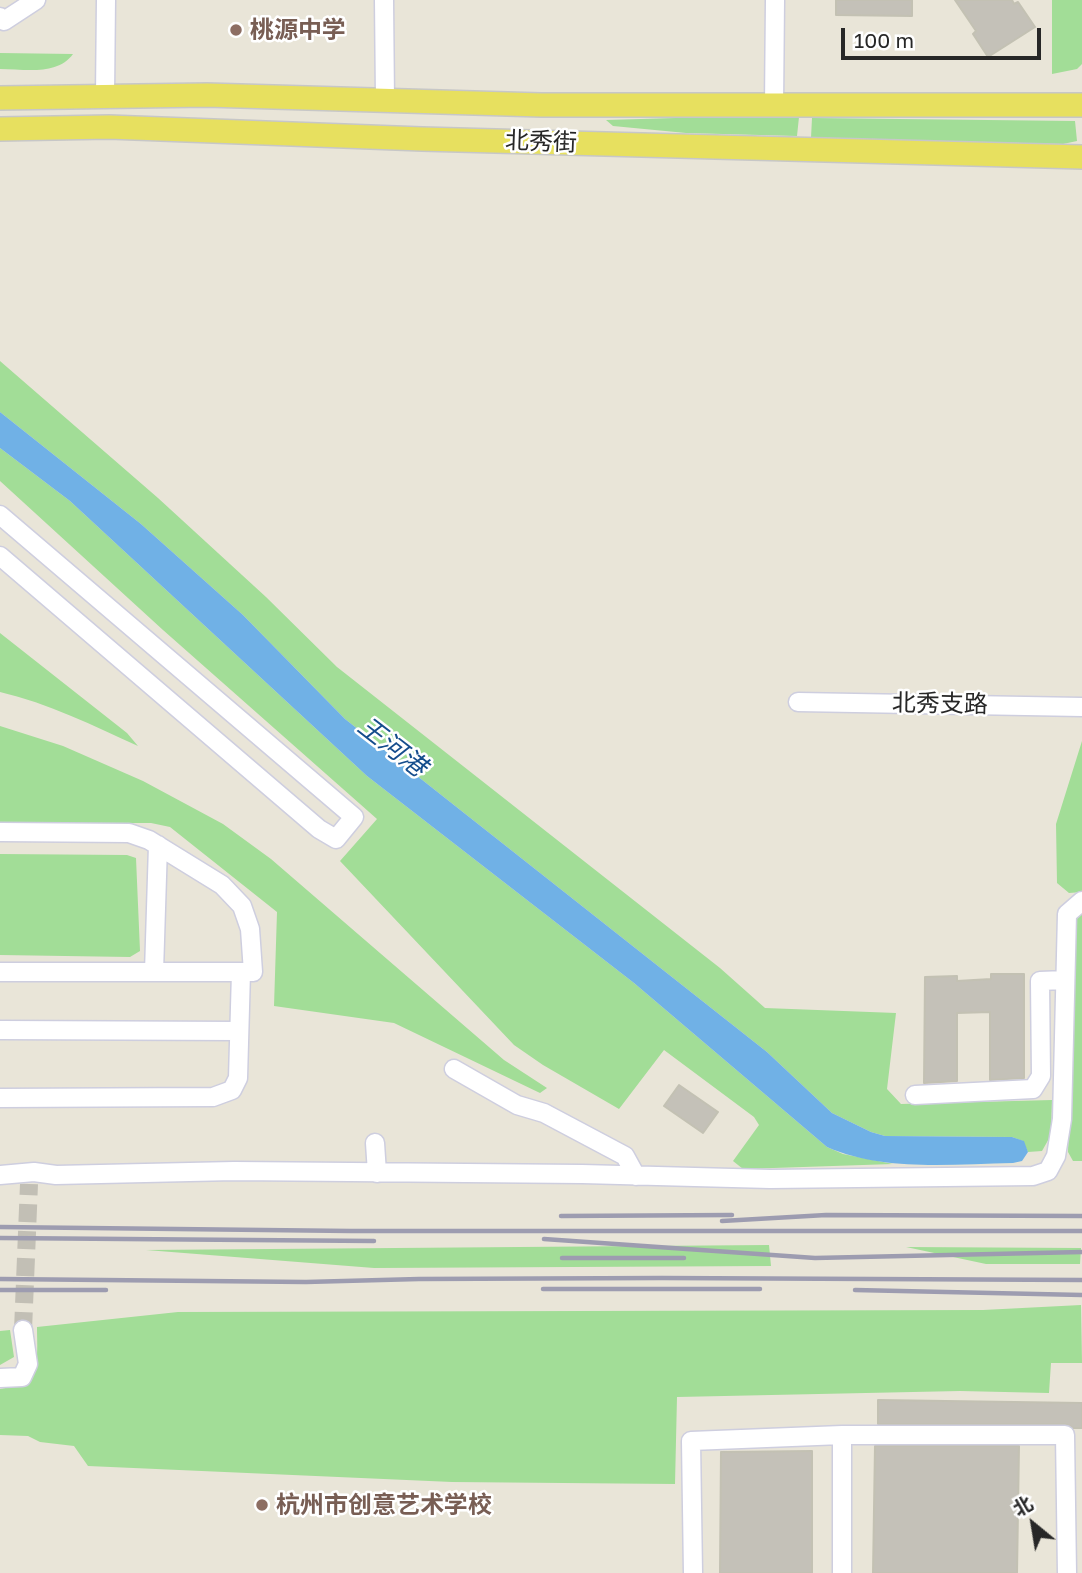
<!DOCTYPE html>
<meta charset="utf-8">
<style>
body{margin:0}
#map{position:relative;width:1082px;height:1573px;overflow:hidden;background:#e9e5d8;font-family:"Golos Text","Noto Sans SC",sans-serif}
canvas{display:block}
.north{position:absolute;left:998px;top:1489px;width:70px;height:70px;-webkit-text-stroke:5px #fff;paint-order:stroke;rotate:330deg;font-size:19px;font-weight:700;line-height:28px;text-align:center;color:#272727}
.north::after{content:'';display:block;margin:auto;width:24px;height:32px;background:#272727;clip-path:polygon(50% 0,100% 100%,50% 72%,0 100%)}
.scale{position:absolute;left:841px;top:28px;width:200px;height:32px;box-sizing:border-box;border:4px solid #272727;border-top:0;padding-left:9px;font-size:21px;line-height:24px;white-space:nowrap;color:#272727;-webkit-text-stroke:5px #fff;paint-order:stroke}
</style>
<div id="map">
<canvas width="1082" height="1573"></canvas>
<div class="north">北</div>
<div class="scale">100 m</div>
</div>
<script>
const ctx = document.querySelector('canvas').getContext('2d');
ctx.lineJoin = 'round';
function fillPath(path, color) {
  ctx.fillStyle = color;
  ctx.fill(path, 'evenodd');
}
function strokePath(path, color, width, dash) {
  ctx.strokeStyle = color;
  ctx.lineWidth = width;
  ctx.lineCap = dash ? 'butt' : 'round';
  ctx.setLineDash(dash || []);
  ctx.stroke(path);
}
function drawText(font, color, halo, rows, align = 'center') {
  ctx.font = font + ' "Golos Text","Noto Sans SC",sans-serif';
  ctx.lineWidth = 5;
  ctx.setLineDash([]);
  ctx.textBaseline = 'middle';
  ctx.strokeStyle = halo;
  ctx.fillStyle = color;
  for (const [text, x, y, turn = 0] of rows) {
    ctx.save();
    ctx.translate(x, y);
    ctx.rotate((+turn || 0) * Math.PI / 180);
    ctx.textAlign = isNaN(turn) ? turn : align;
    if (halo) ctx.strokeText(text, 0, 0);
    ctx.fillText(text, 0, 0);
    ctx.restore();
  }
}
fillPath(new Path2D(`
 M1052 0H1082V64L1077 69 1052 74Z
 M0 53 73 54C57 76 25 69 0 69Z
 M710 117H799L797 136 686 133 613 126 606 120Z
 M812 118 1075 121 1077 141 1063 144 811 138Z
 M0 361 158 498 266 597 337 667 720 968 765 1008 896 1013 887 1089 901 1104 1052 1100 1051 1135 1042 1151 1028 1152 1023 1141 1012 1137 885 1136 871 1132 832 1113 767 1052 345 719 243 615 141 524 0 412Z
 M0 448 70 501 367 776 634 983 827 1147 843 1154 893 1164 743 1169 733 1161 759 1125 754 1117 664 1050 619 1109 543 1065 514 1045 340 861 377 819 163 630 0 481Z
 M0 633 127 733 138 746C94 726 48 703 0 692Z
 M0 726 63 746 143 781 223 824 271 859 504 1060 547 1088 540 1093 394 1023 274 1006 277 912 170 827 151 823H0Z
 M1082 741V892L1069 893 1057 883 1056 824Z
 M0 854 127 855 136 858 140 951 130 957 0 955Z
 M1082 912V1161H1073L1068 1152 1075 918Z
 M769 1245 771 1266 374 1268 146 1250Z
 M906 1247 1081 1248 1080 1264H986Z
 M1081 1305 1082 1363H1051L1049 1393 960 1391 677 1397 675 1484 452 1482 88 1466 74 1446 40 1442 28 1436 0 1435V1389L27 1384C40 1367 37 1348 37 1327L178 1312 983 1310Z
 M10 1330 14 1357 0 1365V1331Z`), '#a2dd97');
fillPath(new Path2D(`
 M0 412 141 524 243 615 345 719 767 1052 832 1113 871 1132 885 1136 1012 1137 1024 1141 1028 1152 1022 1161 1013 1163C951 1164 885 1172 827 1147L634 983 367 776 70 501 0 448Z`), '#70b1e6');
const building = new Path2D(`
 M836 0H912V16L836 15Z
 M955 0H1012L1014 4 1018 2 1035 27 988 57 973 34 976 31Z
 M991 974H1024V1078L990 1080V1012L957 1013V1081L924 1083 925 977 957 976V981L991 979Z
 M679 1085 718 1112 703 1133 664 1106Z
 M878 1400 1082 1403V1428H1073L1065 1424H878Z
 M875 1446H1019L1017 1573H873Z
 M812 1451V1573H720L721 1452Z`);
fillPath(building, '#c4c1b8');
strokePath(building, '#c3c1b3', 2);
strokePath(new Path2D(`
 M23 1330 29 1184`), '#c2bfb5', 18, [18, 9]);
const minor = new Path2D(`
 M384 0 385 100
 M0 17 4 21 36 0
 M105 95 106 0
 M774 106 775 0
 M0 515 354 817 336 839 319 829 0 556
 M798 702 1082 707
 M0 832 129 833 149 840 222 885 242 906 250 929 253 972H0
 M154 972 158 845
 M0 1030 239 1031
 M454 1069 517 1105 544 1113 625 1156 636 1176
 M915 1095 1033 1089 1041 1076 1040 981 1065 980
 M0 1098 213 1097 232 1090 238 1078 241 972
 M375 1143 377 1173
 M0 1175 34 1172 56 1175 234 1171 582 1174 770 1179 1033 1176 1048 1171 1056 1156 1062 1119 1067 914 1082 901
 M0 1378 22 1377 28 1364 23 1330
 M842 1435V1573
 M693 1573 691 1441 842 1435H1065L1067 1573`);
const major = new Path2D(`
 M0 98 207 95 541 105H1082
 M0 129 109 127 422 139 1082 157`);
strokePath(minor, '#cecedf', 21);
strokePath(major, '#c7c7c7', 26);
strokePath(minor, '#fff', 18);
strokePath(major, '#e7e05f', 23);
strokePath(new Path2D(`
 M561 1216 732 1215
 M722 1221 826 1215 1082 1216
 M0 1227 351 1231H1082
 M0 1238 374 1241
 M544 1239 815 1258 1082 1252
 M562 1258H684
 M0 1279 306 1282 419 1279 662 1278 1082 1280
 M543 1289H760
 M0 1290H106
 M855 1290 1082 1295`), '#9d9cb0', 4.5);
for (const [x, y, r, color] of [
 [236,30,7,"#8d6e63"],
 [262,1505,7,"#8d6e63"]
]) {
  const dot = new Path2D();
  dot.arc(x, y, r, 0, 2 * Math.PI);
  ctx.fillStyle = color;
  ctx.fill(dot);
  strokePath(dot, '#fff', 2.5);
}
drawText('bold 24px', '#785e54', '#fff', [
 ["桃源中学",250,30],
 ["杭州市创意艺术学校",276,1505]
], 'left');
drawText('24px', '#272727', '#fff', [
 ["北秀街",541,142,2],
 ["北秀支路",940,704,1]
]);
drawText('italic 26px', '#154d8c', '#fff', [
 ["王河港",392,747,38]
]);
</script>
